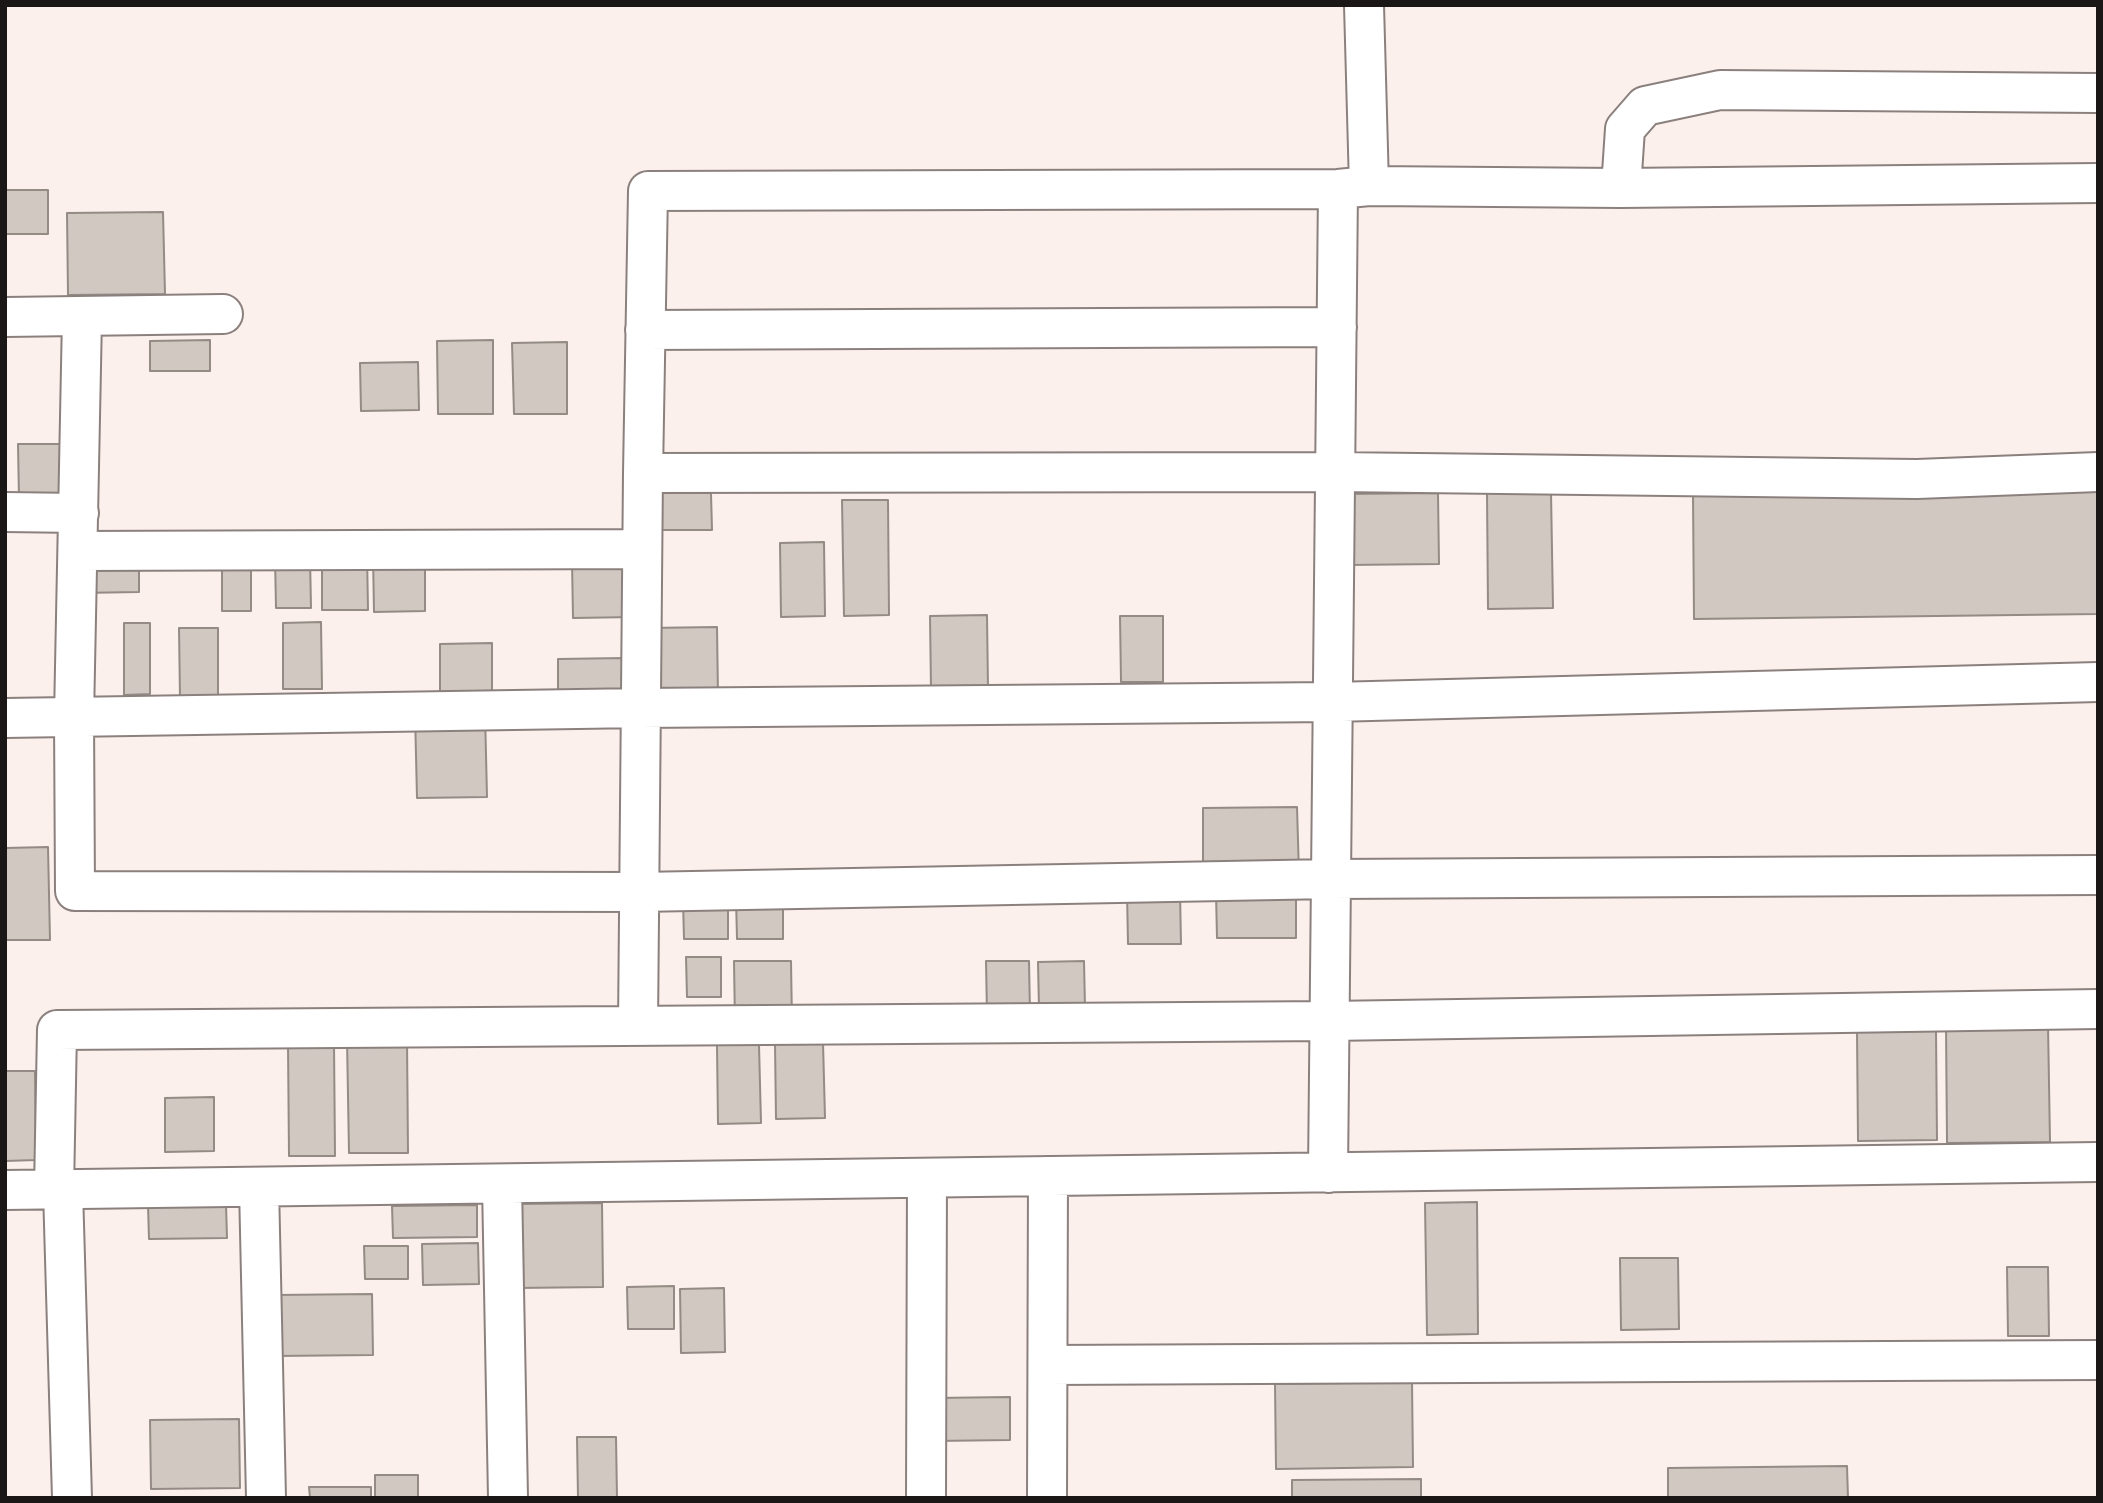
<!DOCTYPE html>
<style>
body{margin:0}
#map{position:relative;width:2103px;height:1503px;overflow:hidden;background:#fcf0ed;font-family:Mulish,sans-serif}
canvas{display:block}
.frame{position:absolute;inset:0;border:7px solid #1b1716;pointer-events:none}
</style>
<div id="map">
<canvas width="2103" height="1503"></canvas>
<div class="frame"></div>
</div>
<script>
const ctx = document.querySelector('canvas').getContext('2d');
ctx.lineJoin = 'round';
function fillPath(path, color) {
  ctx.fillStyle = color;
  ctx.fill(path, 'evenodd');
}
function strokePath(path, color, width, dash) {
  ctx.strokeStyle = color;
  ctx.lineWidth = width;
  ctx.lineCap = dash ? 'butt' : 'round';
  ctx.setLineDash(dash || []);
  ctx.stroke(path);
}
const building = new Path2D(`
 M5 190H48V234H5Z
 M163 212 165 294 68 295 67 213Z
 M210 340V371H150V341Z
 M493 340V414H438L437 341Z
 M567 342V414H514L512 343Z
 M418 362 419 410 361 411 360 363Z
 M18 444H67L68 498 19 499Z
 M2098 490V614L1694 619 1693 495Z
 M1551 492 1553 608 1488 609 1487 493Z
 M649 493H711L712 530H650Z
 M1438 493 1439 564 1346 565 1345 494Z
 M842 500H888L889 615 844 616Z
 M824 542 825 616 781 617 780 543Z
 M367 553 368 610H322V554Z
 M425 554V611L374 612 373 555Z
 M310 557 311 608H276L275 558Z
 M222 560H251V611H222Z
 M635 560 636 617 573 618 572 561Z
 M79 563H139V592L79 593Z
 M987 615 988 688 931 689 930 616Z
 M1120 616H1163V682H1121Z
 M321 622 322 689H283V623Z
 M124 623H150V694L124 695Z
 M717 627 718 696 649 698 648 628Z
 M179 628H218V697L180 698Z
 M492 643V693L440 694V644Z
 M625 658V696L558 697V659Z
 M485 712 487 797 417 798 415 713Z
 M1297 807 1299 874 1203 875V808Z
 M48 847 50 940H5V848Z
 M1127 892H1180L1181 944H1128Z
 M1296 892V938H1217L1216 893Z
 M783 897V939H737L736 898Z
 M728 900V939H684L683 901Z
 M686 957H721V997H687Z
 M734 961H791L792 1023 735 1024Z
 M986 961H1029L1030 1014 987 1015Z
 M1084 961 1085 1008 1039 1009 1038 962Z
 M2048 1024 2050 1142 1947 1143 1946 1025Z
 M1936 1030 1937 1140 1858 1141 1857 1031Z
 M407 1038 408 1153H349L347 1039Z
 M823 1042 825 1118 776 1119 775 1043Z
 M334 1043 335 1156H289L288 1044Z
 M717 1045H759L761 1123 718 1124Z
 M5 1071H35L36 1160 5 1161Z
 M214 1097V1151L165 1152V1098Z
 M1477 1202 1478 1334 1427 1335 1425 1203Z
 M602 1203 603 1287 516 1288V1204Z
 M226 1204 227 1238 149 1239 148 1205Z
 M477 1205V1237L393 1238 392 1206Z
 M478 1243 479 1284 423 1285 422 1244Z
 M364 1246H408V1279H365Z
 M1620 1258H1678L1679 1329 1621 1330Z
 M2007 1267H2048L2049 1336H2008Z
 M674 1286V1329H628L627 1287Z
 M724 1288 725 1352 681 1353 680 1289Z
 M372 1294 373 1355 275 1356V1295Z
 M1412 1382 1413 1467 1276 1469 1275 1384Z
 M1010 1397V1440L934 1441V1398Z
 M239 1419 240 1488 151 1489 150 1420Z
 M577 1437H616L617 1498H578Z
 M1847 1466 1848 1498H1668V1468Z
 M375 1475H418V1498H375Z
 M1421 1479V1498H1292V1480Z
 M309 1487H371V1498H310Z`);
fillPath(building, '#d1c9c1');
strokePath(building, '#938b84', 2);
const street = new Path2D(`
 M1364 5 1369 186
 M1621 188 1625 129 1645 106 1720 90 2098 93
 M5 317 223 314
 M82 317 74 717 75 891 639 892 1331 879 2098 875
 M645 330 1337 327
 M643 473 1335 472 1917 479 2098 472
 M5 512 79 513
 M78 551 642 549
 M5 718 641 708 1333 702 2098 682
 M638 1026 643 473 648 191 1338 189 1369 186 1621 188 2098 183
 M1328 1173 1338 189
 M502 1184 508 1498
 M259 1187 266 1498
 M5 1190 2098 1162
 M54 1190 57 1030 1330 1021 2098 1009
 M63 1190 72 1498
 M1048 1365 2098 1360
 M926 1498 927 1178
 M1047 1498 1048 1176`);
strokePath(street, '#8b807d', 42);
strokePath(street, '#fff', 38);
</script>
